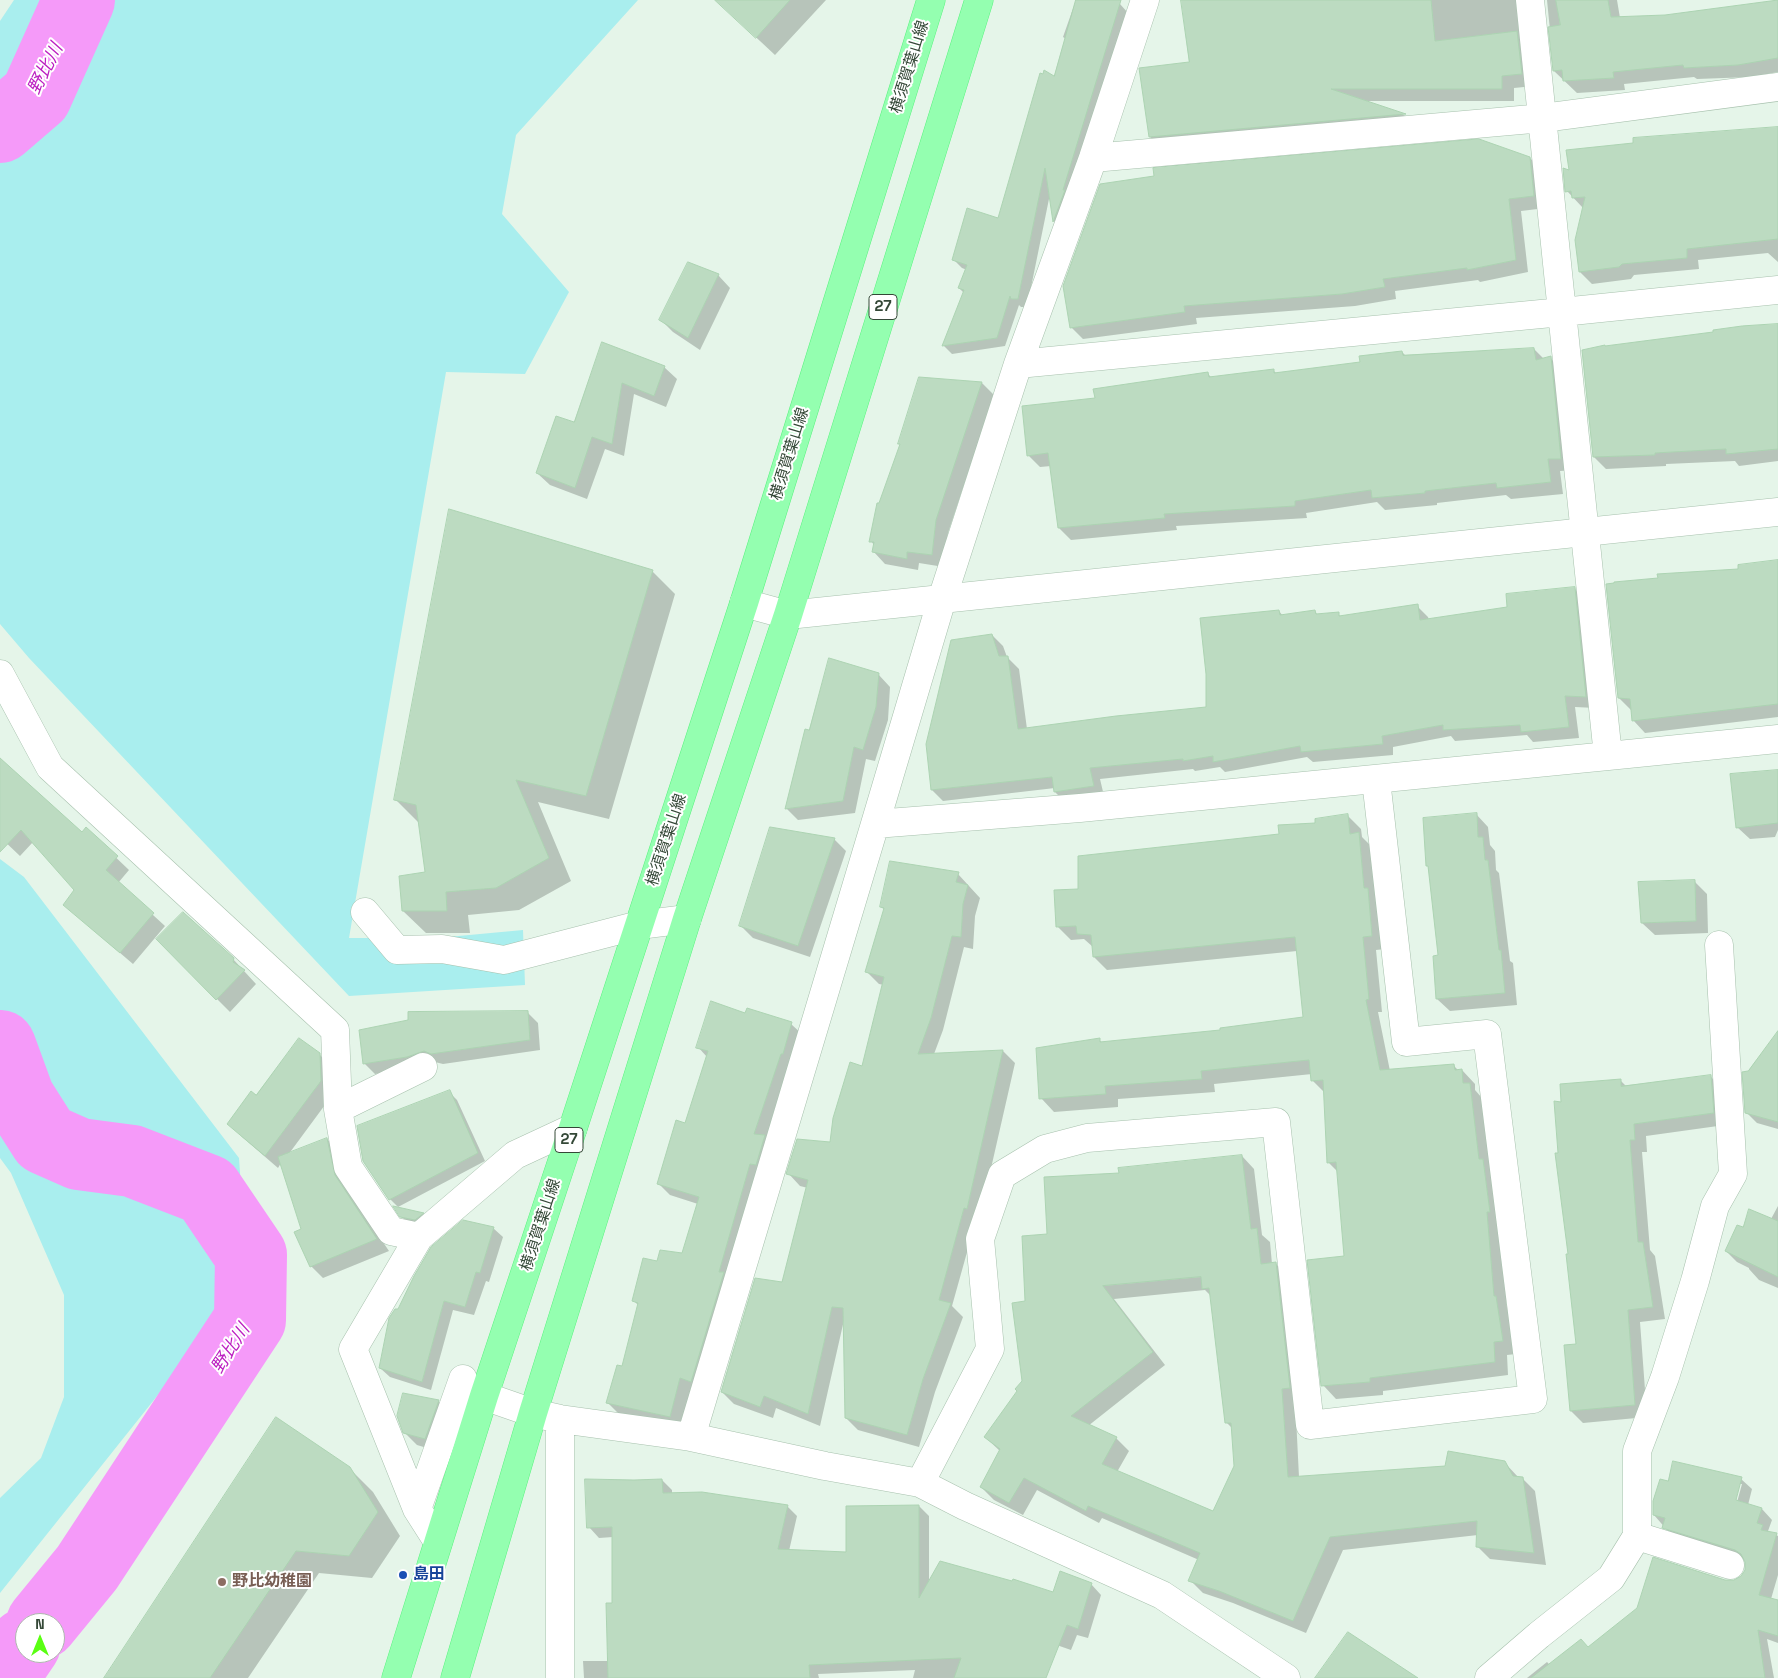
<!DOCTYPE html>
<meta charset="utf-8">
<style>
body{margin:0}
#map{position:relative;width:1778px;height:1678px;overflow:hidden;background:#e5f5e9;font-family:"Space Grotesk",sans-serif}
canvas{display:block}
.north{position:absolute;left:15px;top:1613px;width:50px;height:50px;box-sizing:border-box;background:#fff;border:1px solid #aeb6af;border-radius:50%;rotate:0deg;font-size:14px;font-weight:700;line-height:20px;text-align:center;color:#344837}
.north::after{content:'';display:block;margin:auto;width:18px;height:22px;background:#5aff12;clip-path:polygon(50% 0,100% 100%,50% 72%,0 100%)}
</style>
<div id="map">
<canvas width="1778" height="1678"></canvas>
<div class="north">N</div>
</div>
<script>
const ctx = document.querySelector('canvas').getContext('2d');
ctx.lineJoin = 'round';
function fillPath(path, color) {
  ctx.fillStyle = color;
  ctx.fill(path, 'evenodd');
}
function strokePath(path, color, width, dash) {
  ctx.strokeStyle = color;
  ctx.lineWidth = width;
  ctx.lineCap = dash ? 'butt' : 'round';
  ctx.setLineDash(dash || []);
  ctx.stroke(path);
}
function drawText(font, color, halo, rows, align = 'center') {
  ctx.font = font + ' "Space Grotesk","Noto Sans JP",sans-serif';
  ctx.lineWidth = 4;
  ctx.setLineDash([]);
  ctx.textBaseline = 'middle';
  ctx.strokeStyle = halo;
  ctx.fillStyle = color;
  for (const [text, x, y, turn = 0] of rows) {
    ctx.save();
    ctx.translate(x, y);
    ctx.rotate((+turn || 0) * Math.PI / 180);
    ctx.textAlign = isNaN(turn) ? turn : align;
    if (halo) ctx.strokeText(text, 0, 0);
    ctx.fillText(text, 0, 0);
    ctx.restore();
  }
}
fillPath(new Path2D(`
 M14 0H638L516 135 502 214 569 292 525 374 446 372 349 938H437L523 930 525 985 349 996 29 658 0 624V21Z
 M0 859 24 877 239 1158 247 1277 169 1381 0 1593V1498L41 1458 64 1397V1295L11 1173 0 1158Z`), '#a9eeee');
fillPath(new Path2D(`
 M716 0H826L775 55Z
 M1076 0H1113L1105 8 1120 4 1128 13 1062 229 1054 221 1050 194 1027 307H1021L1019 305 1005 346 952 354 944 346 964 293 959 288 967 270 962 268 953 259 999 220 1055 78 1066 39 1063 37Z
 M1182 0H1533L1534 86 1514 88V101H1363L1406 116 1417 126 1162 149 1150 137 1190 63Z
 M1547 0H1617L1620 18 1665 16 1778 1V72L1751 77 1697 79 1694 77 1624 84 1625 90 1577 93 1554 71Z
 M1778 128V262L1768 253 1698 260 1699 269 1634 275 1631 279 1592 284 1580 272 1583 208 1567 191 1570 172Z
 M1530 158 1542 170 1546 208 1521 211 1528 272 1480 282 1478 280 1395 291 1396 299 1355 306 1196 318 1197 324 1083 339 1071 327Z
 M718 275 730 288 700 350 673 332 661 320Z
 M1778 325V461L1739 466 1735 461 1666 464V466L1606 469 1594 457Z
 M602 344 664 367 677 379 666 407 634 394 624 456 605 449 587 499 550 485 537 473 574 424Z
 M1534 349 1544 359 1550 358 1563 370 1573 470 1560 471 1563 494 1511 499 1506 495 1437 503V505L1385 510 1377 502 1306 513 1307 518 1176 526 1177 530 1071 540 1059 528 1051 466 1040 467 1028 455 1096 399 1207 373 1212 378 1273 370 1276 373 1361 363 1402 352 1406 356Z
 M920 378 982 383 994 395 948 533 944 567 919 563 918 570 885 564 873 551 874 545 871 541 880 505 901 445 900 444Z
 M1778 561V717L1645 733 1633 720 1631 710 1619 698 1739 570Z
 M652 571 675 594 609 819 538 802 571 881 519 910 468 915 470 933H426L403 911 426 873 419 823 395 799Z
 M1574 588 1585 599 1596 708 1575 707 1579 738 1533 742 1527 735 1455 741 1451 736 1393 747V755L1313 762 1307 757 1225 772 1220 767 1195 771 1193 769 1100 779 1104 796 1066 803 1055 792V788L943 801 932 790 992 635 1003 646 1007 657 1019 669 1027 729 1207 708 1279 611 1283 616 1315 612 1318 615 1338 614 1341 617 1417 606 1428 617 1429 620 1509 608Z
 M878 674 890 687 888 720 875 761 866 759 855 813 798 820 786 808 810 732Z
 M0 760 82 834 86 829 129 870 118 883 165 926 133 964 64 905 76 890 33 842 20 856 0 837Z
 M1778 771V830L1775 837 1750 839 1737 827Z
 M1476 814 1488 827 1490 845 1495 851 1496 870 1499 873 1510 961 1513 963 1517 1005 1450 1011 1437 999 1440 956 1428 866Z
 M1348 816 1361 829 1362 837 1372 847 1385 949 1376 950 1382 1012H1378L1390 1071 1454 1066 1459 1071 1462 1070 1475 1084V1090L1482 1098 1500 1225 1507 1308 1509 1311 1516 1354 1507 1355 1508 1375 1383 1391V1395L1336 1399 1323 1385 1345 1258 1338 1172 1329 1163 1325 1093 1313 1081 1312 1074 1214 1084 1215 1092 1118 1099V1107L1054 1112 1041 1098 1099 1040 1103 1043 1221 1031 1304 1018 1297 951 1107 970 1094 957 1093 947 1084 939 1071 940 1058 927 1080 890Z
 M834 839 846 851 810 957 753 938 740 925Z
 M958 874 980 898 975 916 973 949 964 947 943 1030 934 1054 1003 1051 1015 1063 979 1221 976 1220 952 1306 963 1317 935 1392 919 1447 858 1430 846 1418 844 1320 820 1426 776 1408 773 1418 734 1404 722 1392 782 1283 808 1188 800 1186 788 1173 831 1143 863 1067 884 985 879 984 866 971 885 910 881 907Z
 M1695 882 1707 894 1708 933 1655 935 1642 923Z
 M157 939 233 959 256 984 230 1012Z
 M527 1012 538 1023 540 1050 443 1064 435 1062 418 1068 375 1074 364 1063Z
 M746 1014 791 1024 803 1035 702 1392 691 1388 681 1427 618 1413 607 1402 623 1368 639 1306 634 1301 658 1262 683 1254 698 1204 670 1195 658 1183 686 1125 707 1057 698 1047Z
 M1778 1033V1129L1757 1123 1746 1112 1749 1072Z
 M319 1054 332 1067 333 1094 288 1155 327 1139 339 1152 347 1189 389 1251 323 1278 311 1266 303 1229 281 1163 278 1168 241 1136 256 1097Z
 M1711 1077 1723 1089 1725 1125 1646 1136 1647 1152H1642L1650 1250 1655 1256 1665 1319 1640 1322 1647 1417 1583 1423 1571 1411 1577 1345 1560 1154 1562 1103 1620 1080 1626 1086Z
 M449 1092 457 1100 485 1161 398 1207 390 1199Z
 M1242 1156 1254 1169 1262 1235 1270 1242 1272 1264H1276L1289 1277 1299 1477 1504 1462 1519 1478H1522L1535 1491 1546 1565 1490 1559 1477 1546 1478 1535 1343 1550 1306 1633 1233 1603 1203 1593 1190 1580 1199 1560 1102 1518 1099 1523 1037 1490 1023 1515 994 1500 981 1487 1001 1452 985 1437 1019 1391 1023 1382 1026 1302 1048 1235 1120 1174ZM1205 1290 1212 1297 1226 1422 1232 1428 1235 1466 1214 1512 1117 1472 1129 1451 1116 1438 1088 1426 1165 1365 1114 1299Z
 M1778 1206V1288L1759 1280 1749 1269V1268L1737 1262 1726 1251 1743 1228 1771 1219Z
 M423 1214 428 1219 421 1225 408 1223 401 1216Z
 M493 1228 503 1237 489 1282 486 1281 474 1315 453 1310 431 1390 390 1377 380 1368 399 1310Z
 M438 1401 451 1413 437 1451 417 1445 404 1432Z
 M349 1468 373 1492 400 1536 372 1578 319 1573 248 1678H106Z
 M1741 1479 1752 1489 1748 1505 1762 1509 1772 1520 1768 1531 1778 1536V1575L1771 1599 1778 1601V1643L1767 1639 1774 1678H1527L1547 1662 1550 1665 1588 1648 1725 1581H1734L1742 1577 1746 1570V1560L1674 1538 1654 1515 1669 1483ZM1739 1484H1742L1736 1506 1733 1505Z
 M662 1480 672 1490V1494L787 1506 797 1516 789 1551 848 1554 919 1506 929 1516V1583L1054 1594 1091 1584 1101 1595 1088 1638 1077 1635 1071 1650 1048 1642 1036 1678H913L915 1670 818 1674 819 1678H584L583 1661H609L613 1604V1537L599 1538 589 1527Z`), '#0003');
strokePath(new Path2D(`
 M0 127 36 96 79 0
 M0 1046 19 1098 45 1139 79 1154 132 1161 207 1190 251 1255 250 1320 87 1568 42 1623
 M2 1678 25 1644`), '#f59af9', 72);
const building = new Path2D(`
 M715 0H790L756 38Z
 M1076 0H1121L1063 190H1065L1053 222 1045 168 1018 299H1011L1010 296 997 338 942 346 964 290 958 288 967 265 952 260 967 208 998 218 1040 73 1043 74 1044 70 1054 76Z
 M1181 0H1431L1435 41 1517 31 1522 74 1502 76V89H1331L1406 114 1149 137 1139 68 1189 62Z
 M1556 0H1608L1611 17 1665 15 1778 0V58L1738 65 1684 68 1683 65 1613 72 1614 78 1563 81 1562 70 1553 71 1548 27 1560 25Z
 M1778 127V239L1687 249V258L1622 264 1619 267 1579 272 1575 240 1585 197 1572 198 1571 191 1565 192 1563 168 1569 170 1566 150 1633 143V138Z
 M1479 139 1530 157 1534 196 1509 199 1516 260 1467 270V268L1383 279 1385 287 1342 294 1184 306 1185 312 1070 328 1063 286 1100 184 1154 176 1153 168Z
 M688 262 719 274 688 338 659 320Z
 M1778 324V449L1726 454V449L1655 453V455L1593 457 1582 350 1605 345V346L1713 332V330L1742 326Z
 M602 342 665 366 654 396 622 383 612 444 592 437 575 488 536 473 556 416 574 422Z
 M1534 348 1536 360 1551 356 1561 459H1548L1551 482 1497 488 1496 483 1425 491V493L1372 498 1371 490 1295 501V506L1164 514 1165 518 1058 528 1048 453 1027 456 1022 406 1095 398 1093 389 1208 372 1209 377 1274 369V373L1360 362 1359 356 1402 351 1403 355Z
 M919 377 982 382 936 520 932 555 907 552V559L872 552 874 542H869L877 503H879L900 444H898Z
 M449 509 653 570 586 796 516 780 549 858 496 888 446 892 447 911H402L399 876 425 872 416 805 394 800Z
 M1778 560V704L1632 721 1630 699 1618 698 1606 584 1614 583V582L1658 578 1657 574 1738 569V565Z
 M1575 587 1586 697 1565 696 1569 727 1521 732 1520 725 1443 730V725L1382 736 1383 744 1301 752 1300 746 1213 762V756L1183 761V759L1090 768 1094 786 1054 792 1052 777 931 790 926 744 951 640 992 634 999 656H1008L1018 729 1116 716 1206 707V674L1200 618 1279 610 1280 615 1315 610 1316 614 1339 612V616L1418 604 1420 620 1507 607 1506 594Z
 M829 658 879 673 876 707 863 750 854 747 843 801 785 809 805 729 809 730Z
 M0 758 82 832 86 827 118 856 106 870 154 913 120 953 63 905 74 890 21 830 0 852Z
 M1778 770V823L1736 828 1730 774Z
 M1477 813 1478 837H1483L1485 860H1488L1499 950H1501L1505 993 1436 999 1433 956 1438 955 1428 866H1426L1423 818Z
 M1348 814 1350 834 1359 832 1364 888H1368L1372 936 1363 937 1369 999 1366 1000 1380 1070 1454 1064 1455 1070 1462 1069 1463 1083H1470L1479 1159H1483L1490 1212H1487L1494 1296H1496L1503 1341 1494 1342 1495 1362 1370 1378V1382L1321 1386 1307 1260 1344 1256 1336 1162 1327 1163 1323 1080 1311 1081 1309 1060 1201 1071 1202 1079 1105 1086 1106 1094 1039 1099 1036 1048 1100 1038V1042L1220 1030V1028L1303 1017 1295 937 1093 957 1091 935 1077 934 1076 926 1056 927 1054 890 1078 889V856L1279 834 1278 825 1315 823V819Z
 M770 827 835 838 798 946 739 926Z
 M890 861 959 872 956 882 968 885 963 904 961 937 952 936 931 1018 918 1054 1003 1050 967 1209 964 1208 939 1300 951 1303 923 1379 907 1435 845 1418 843 1308 832 1307 808 1414 764 1396 760 1407 721 1392 755 1278 782 1282 808 1180 786 1174 797 1139 830 1142 833 1118 850 1062 862 1066 884 977 865 972 884 908 880 907Z
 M1695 880 1696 921 1641 923 1638 882Z
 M183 912 234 958 233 962 245 970 216 1000 156 939Z
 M711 1001 745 1013 747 1008 792 1022 783 1054H781L754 1134 765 1135 756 1165 750 1164 719 1272H724L691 1382 680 1378 670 1417 606 1403 617 1365 622 1366 638 1303 632 1301 643 1258 657 1261 660 1250 682 1253 699 1197 657 1184 676 1120 685 1123 708 1051 696 1048Z
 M528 1011 530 1040 431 1054 424 1051 407 1057 363 1064 359 1030 408 1020V1012Z
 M1778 1031V1122L1745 1113 1742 1072 1748 1071Z
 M299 1038 320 1053 321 1081 265 1156 227 1124 251 1091 256 1095Z
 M1711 1075 1714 1113 1634 1124 1635 1140H1630L1638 1242H1643L1653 1307 1628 1310 1635 1405 1570 1411 1564 1345 1576 1344 1566 1254H1568L1555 1153H1558L1554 1101 1561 1102 1560 1084 1621 1079V1086Z
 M450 1090 478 1153 389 1200 363 1161 357 1126Z
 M327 1138 335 1175 377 1239 310 1267 294 1232 301 1229 278 1157Z
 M1242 1155 1251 1229 1257 1228 1261 1264 1276 1262 1290 1388 1282 1389 1288 1477 1445 1466 1448 1451 1505 1461 1513 1476 1523 1477 1534 1553 1476 1547 1477 1521 1330 1537 1293 1621 1219 1591 1188 1581 1200 1553 1088 1506 1086 1511 1024 1478 1009 1503 980 1487 1000 1449 984 1437 1017 1391 1015 1389 1022 1381 1012 1303 1025 1301 1022 1236 1047 1234 1044 1177 1119 1173 1118 1168ZM1201 1277 1202 1289 1209 1288 1225 1423H1231L1234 1466 1213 1511 1102 1464 1117 1437 1071 1416 1153 1352 1103 1286Z
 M393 1206 424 1213 415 1220 400 1217Z
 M1749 1209 1778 1221V1277L1725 1251 1737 1225 1743 1227Z
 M463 1220 494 1227 480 1273 476 1272 465 1307 444 1301 422 1382 379 1368 389 1318 395 1309H398L414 1276 431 1247Z
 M403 1393 439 1400 425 1439 403 1433 397 1416Z
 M276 1417 350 1467 378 1512 349 1556 296 1551 210 1678H104Z
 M1673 1461 1742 1477 1736 1500 1762 1508 1757 1523 1763 1525 1761 1530 1777 1533 1759 1595 1778 1600V1636L1758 1630 1765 1678H1531L1581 1639 1588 1647 1637 1608 1653 1557 1725 1580H1734L1741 1576 1745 1570V1562L1741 1554 1735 1550 1662 1528 1665 1518 1653 1515V1501L1660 1479 1668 1481Z
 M585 1479 634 1480 662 1479 663 1493 702 1492 788 1505 778 1549 846 1552V1506L919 1505V1598L940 1561 1012 1581 1013 1579 1053 1592 1060 1571 1092 1583 1078 1629 1067 1625 1046 1678H954L961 1658 809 1665 810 1678H608L606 1603H612V1527L587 1528Z
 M1348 1632 1418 1678H1315Z`);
fillPath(building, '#bcdbc1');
strokePath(building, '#acd3b2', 1);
const minor = new Path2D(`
 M1145 0 1093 158 1018 364 1562 312 1530 0
 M1093 158 1543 118 1778 87
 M0 674 50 767 335 1030 338 1109 348 1167 391 1231 419 1237 515 1155 573 1128
 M1608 756 1778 739
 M875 824 942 599 1018 364
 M365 912 397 950 442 949 504 960 639 925 687 919
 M338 1109 423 1067
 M419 1237 353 1349 417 1509 438 1542
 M484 1396 533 1413 560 1419 691 1437 825 1466 920 1483 965 1506 1162 1595 1286 1678
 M560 1419V1678
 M691 1437 875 824 1080 808 1608 756 1562 312 1778 290
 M920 1483 990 1349 980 1239 1002 1175 1045 1149 1087 1138 1276 1122 1310 1425 1533 1399 1487 1034 1406 1042 1376 780
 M417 1509 463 1379
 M1637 1536 1730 1565
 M1489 1678 1539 1635 1611 1578 1637 1536V1451L1665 1377 1695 1281 1715 1206 1733 1174 1719 945`);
const tertiary = new Path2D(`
 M744 603 788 615 1778 512`);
const primary = new Path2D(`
 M396 1678 484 1396 573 1128 744 603 931 0
 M455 1678 533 1413 687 919 788 615 979 0`);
strokePath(minor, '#a7c1ad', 29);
strokePath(tertiary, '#a7c1ad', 29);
strokePath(primary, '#56f27d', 29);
strokePath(minor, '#fff', 28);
strokePath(tertiary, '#fff', 28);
strokePath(primary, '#94ffb0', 28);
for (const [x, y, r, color] of [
 [403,1575,5,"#1a4fb4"],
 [222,1582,5,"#8d6e63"]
]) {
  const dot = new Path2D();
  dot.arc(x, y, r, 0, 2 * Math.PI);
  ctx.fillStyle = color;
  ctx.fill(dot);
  strokePath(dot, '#fff', 2);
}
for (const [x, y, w] of [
 [883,307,28],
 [569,1140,28]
]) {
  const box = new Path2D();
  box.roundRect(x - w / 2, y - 12.5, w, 25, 4);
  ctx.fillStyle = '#fff';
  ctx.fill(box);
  strokePath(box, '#344837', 1);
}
drawText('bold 15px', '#344837', null, [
 ["27",883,307],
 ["27",569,1140]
]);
drawText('16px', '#344837', '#fff', [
 ["横須賀葉山線",910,67,-73],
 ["横須賀葉山線",790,454,-73],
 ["横須賀葉山線",667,840,-72],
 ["横須賀葉山線",541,1225,-72]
]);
drawText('bold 16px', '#164399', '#fff', [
 ["島田",413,1575]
], 'left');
drawText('bold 16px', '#785e54', '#fff', [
 ["野比幼稚園",232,1582]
], 'left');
drawText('italic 18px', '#bc20c1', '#fff', [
 ["野比川",46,69,-63],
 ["野比川",231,1349,-57]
]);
</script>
